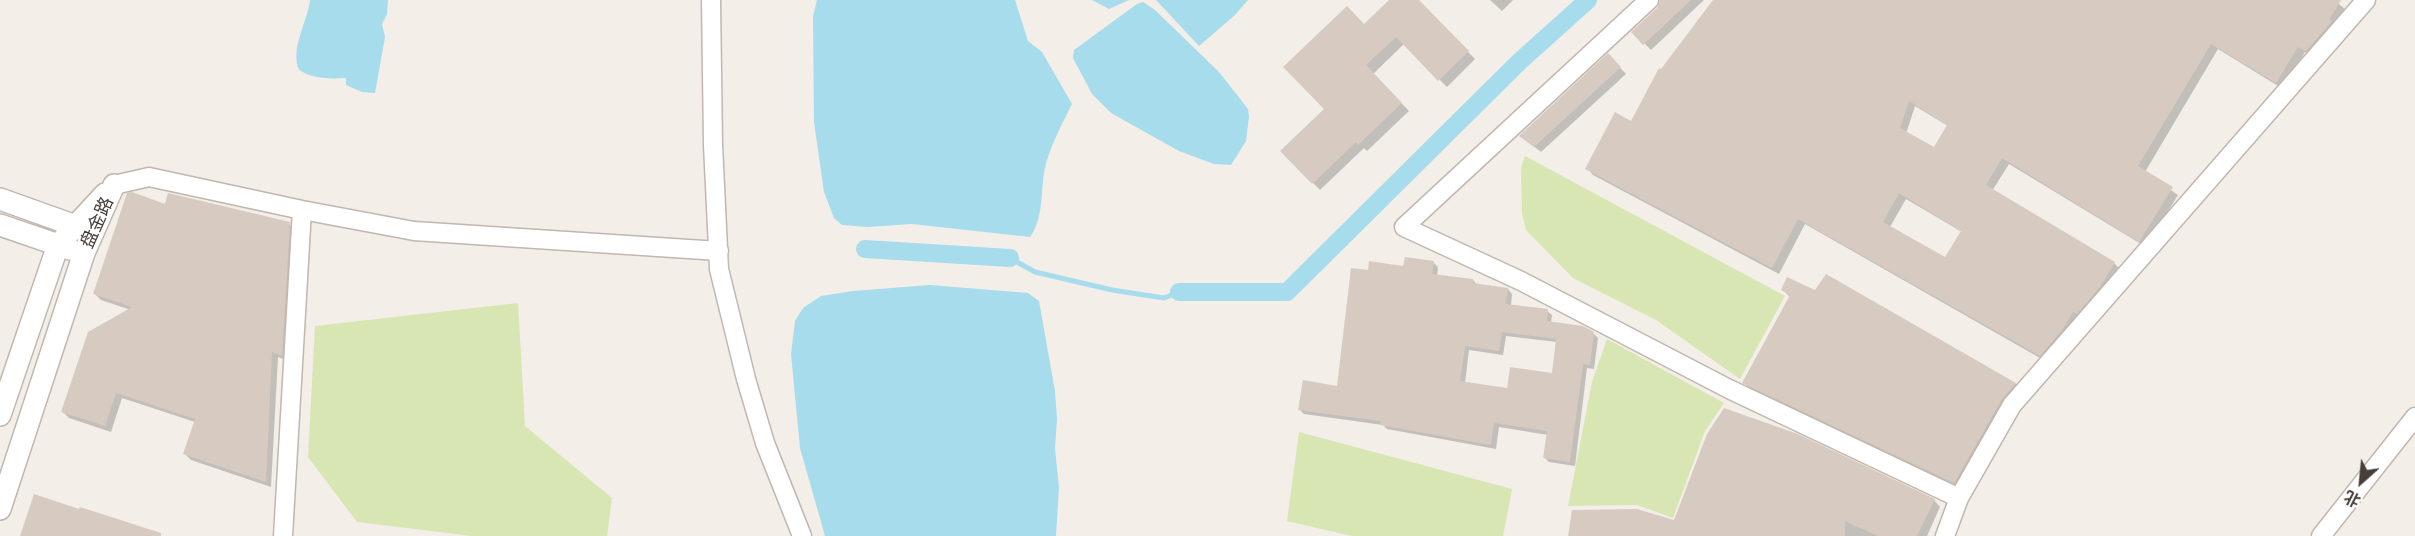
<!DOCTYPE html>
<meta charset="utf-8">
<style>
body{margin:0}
#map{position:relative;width:2415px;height:536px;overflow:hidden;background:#f3eee8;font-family:"Varela Round","Noto Sans SC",sans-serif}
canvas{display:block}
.north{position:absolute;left:2331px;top:452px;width:60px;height:60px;-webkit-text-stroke:4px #fff;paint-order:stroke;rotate:207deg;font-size:16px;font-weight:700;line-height:24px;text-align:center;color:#463e37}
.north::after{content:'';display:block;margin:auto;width:21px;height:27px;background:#463e37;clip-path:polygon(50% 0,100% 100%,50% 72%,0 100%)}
</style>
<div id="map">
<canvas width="2415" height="536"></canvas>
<div class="north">北</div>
</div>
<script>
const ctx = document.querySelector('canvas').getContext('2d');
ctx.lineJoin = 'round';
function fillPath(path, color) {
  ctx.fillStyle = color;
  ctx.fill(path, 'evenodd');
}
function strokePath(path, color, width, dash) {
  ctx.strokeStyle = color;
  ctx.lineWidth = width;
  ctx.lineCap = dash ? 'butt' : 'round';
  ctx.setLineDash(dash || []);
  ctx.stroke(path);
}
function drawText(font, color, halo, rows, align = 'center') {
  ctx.font = font + ' "Varela Round","Noto Sans SC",sans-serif';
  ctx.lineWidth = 4.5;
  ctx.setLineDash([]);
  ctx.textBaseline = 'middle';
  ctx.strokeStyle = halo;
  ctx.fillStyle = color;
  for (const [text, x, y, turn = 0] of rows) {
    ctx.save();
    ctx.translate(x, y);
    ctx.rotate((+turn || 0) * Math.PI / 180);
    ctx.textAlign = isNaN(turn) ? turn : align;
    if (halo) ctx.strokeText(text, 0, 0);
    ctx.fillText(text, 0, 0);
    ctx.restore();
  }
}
fillPath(new Path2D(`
 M1525 156 1785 296 1740 379 1656 320 1573 278 1526 230 1522 213 1521 168Z
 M518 303 525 426 612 498 607 536H472L357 522 308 457 315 326Z
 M1607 339 1724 403 1705 431 1673 518 1637 505 1568 506 1592 382Z
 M1299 432 1512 489 1503 536H1352L1287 521Z`), '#d7e6b3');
fillPath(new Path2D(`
 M310 0H388L387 14 382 24 385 37 375 93 362 92 346 85V78C329 79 314 79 299 70 290 49 307 23 310 0Z
 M817 0H1015L1028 41 1042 52 1072 104C1063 122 1053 141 1047 160 1039 185 1046 215 1030 237L912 224 868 227 842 225 834 218 824 192 814 122 813 16Z
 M1092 0H1129L1109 9Z
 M1156 0H1248L1234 16 1199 46Z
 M1143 2 1155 10 1219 72 1248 109 1249 117 1246 141 1231 165 1214 164 1179 151 1111 113 1092 94 1073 58 1074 50 1137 4Z
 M930 285 1028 293 1039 301 1055 391 1057 419 1055 449 1059 487 1056 536H825L800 448 791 354 795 321 803 308 821 296 853 291Z`), '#a7dced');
fillPath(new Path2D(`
 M1391 0H1417L1475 59 1447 87 1404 44 1373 74 1409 111 1367 151 1364 148 1320 190 1282 151 1326 109 1364 26Z
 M1490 0H1513L1502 11Z
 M1661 0H1704L1651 50 1633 32 1658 9Z
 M1715 0H2334L2345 9 2313 57 2305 52 2283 89 2218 49 2145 172 2178 195 2146 247 2009 164 1992 191 2114 263 2121 270 2047 362 1805 224 1779 274 1593 175 1587 168 1632 123 1662 71ZM1915 106 1948 126 1934 149 1906 134ZM1906 199 1962 232 1946 259 1890 227Z
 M1608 55 1626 74 1541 152 1521 136Z
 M166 206 289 224 296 230 288 361 278 357 271 487 191 460 185 454 195 422 122 398 111 432 69 418 63 412 131 310 101 300 95 294Z
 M1433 262 1438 267 1437 276 1473 280 1477 285 1508 289 1512 294 1511 306 1547 311 1552 315 1551 323 1593 333 1598 338 1594 369 1587 368 1575 466 1549 462 1544 457 1548 435 1499 427 1496 449 1387 429 1383 425 1304 414 1299 409 1338 387 1369 272ZM1506 336 1557 342 1553 375 1508 390 1465 383 1469 350 1503 355Z
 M1826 276 2016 384 2022 390 1961 489 1750 389 1744 382 1790 297 1783 290 1816 291Z
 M1934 500 1940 507 1927 536H1569L1675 522Z`), '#0003');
strokePath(new Path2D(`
 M1010 258 1035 272 1112 290 1164 298 1179 292`), '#a7dced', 5);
strokePath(new Path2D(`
 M865 249 1010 258
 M1179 292H1287L1519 62 1588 0`), '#a7dced', 18);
fillPath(new Path2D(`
 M1389 0H1419L1469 51 1438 81 1396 37 1366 65 1402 103 1358 145 1356 142 1312 184 1280 151 1324 109 1283 67 1347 6 1364 24Z
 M1660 0H1691L1643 45 1631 32 1657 8Z
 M1713 0H2341L2329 20 2332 21 2306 51 2298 47 2276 83 2211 44 2138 166 2173 187 2139 242 2002 158 1986 185 2115 262 2100 287 2077 314 2073 312 2062 330 2040 356 1798 219 1772 268 1585 169 1615 112 1631 121 1659 68 1661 69ZM1909 101 1947 125 1934 147 1900 128ZM1899 193 1961 231 1945 257 1883 222Z
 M1608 53 1621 67 1534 147 1519 136Z
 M132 192 165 204 168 193 290 222 282 356 272 352 266 482 183 454 195 419 116 393 105 426 61 412 88 332 132 307 93 294 127 193Z
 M1405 257 1434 261 1432 274 1473 279V283L1508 288 1506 304 1548 309 1547 321 1583 326 1594 332 1590 365 1583 364 1570 462 1543 458 1547 431 1494 423 1491 445 1380 425 1381 421 1298 410 1303 380 1337 386 1351 268 1368 270 1369 261 1403 266ZM1502 332 1556 339 1552 373 1510 367 1507 388 1460 381 1465 346 1499 351Z
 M1826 274 2016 383 2002 399 1954 483 1742 383 1790 295 1781 290 1787 277 1815 290Z
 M1724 408 1798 434 1935 499 1917 536H1878L1845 521V536H1568L1572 510 1637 509 1674 520 1707 434Z
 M34 494 79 509 80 507 161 533V536H20Z`), '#d7cbc1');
const minor = new Path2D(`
 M711 0 713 145 719 269 746 379 765 443 802 536
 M1649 0 1404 227 1521 281 1729 389 1959 498
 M114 185 149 177 302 210 414 231 719 251
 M283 536 302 210
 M1945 536 1959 498 2012 405 2366 0
 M2321 536 2415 417`);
const tertiary = new Path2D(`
 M0 199 84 229
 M0 225 70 249
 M0 415 58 245 105 194
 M0 509 84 253 114 185`);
strokePath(minor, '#c1b7ae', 21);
strokePath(tertiary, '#c1b7ae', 24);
strokePath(minor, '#fff', 18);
strokePath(tertiary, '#fff', 21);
drawText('18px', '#463e37', '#fff', [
 ["盘金路",98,223,-66]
]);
</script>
